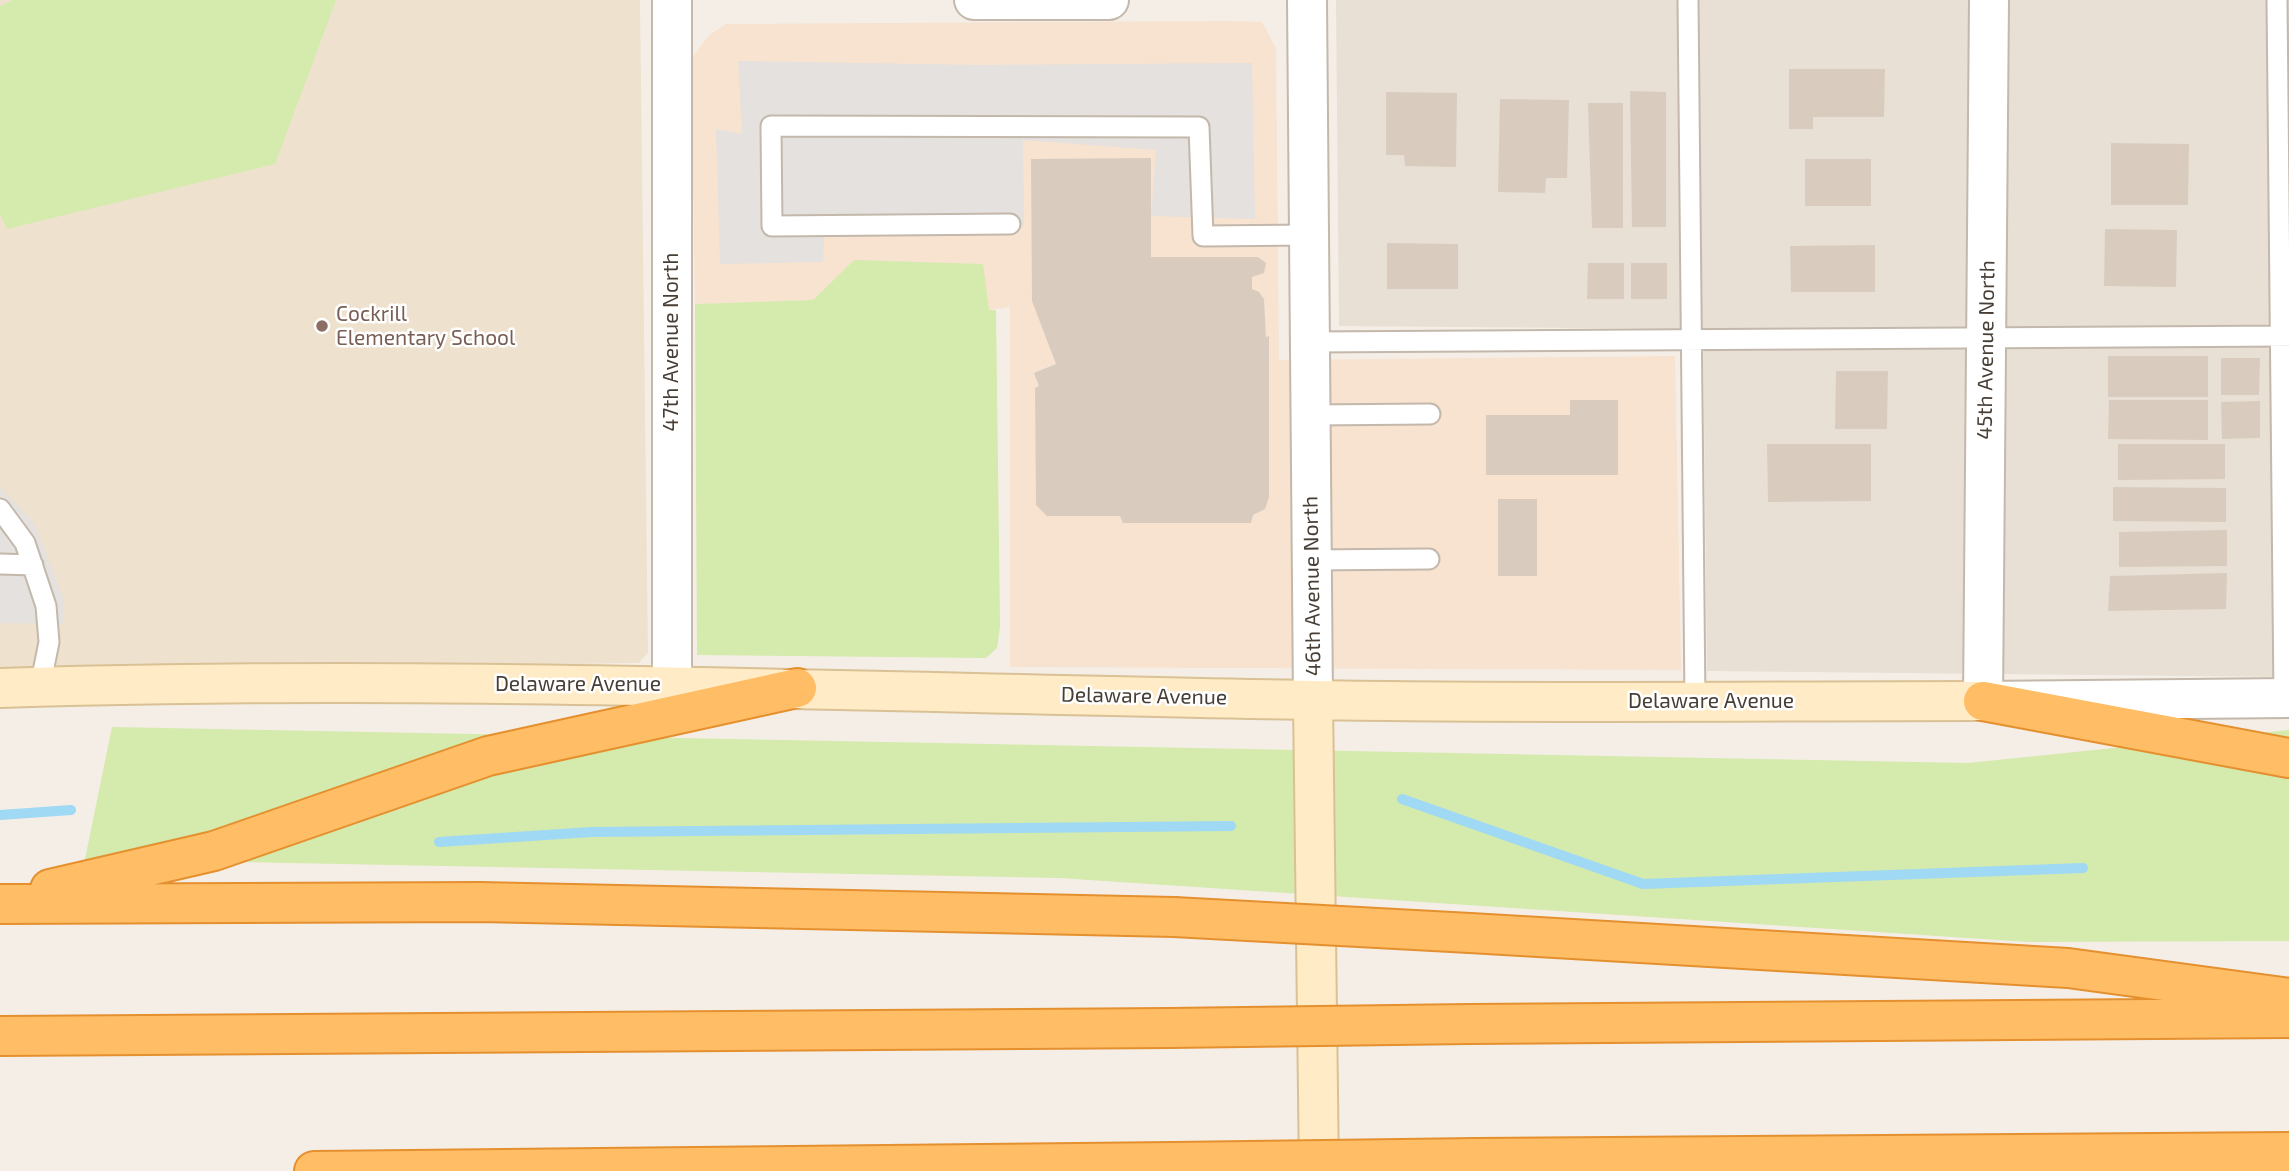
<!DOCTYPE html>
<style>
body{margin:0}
canvas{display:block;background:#f4eee6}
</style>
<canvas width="2289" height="1171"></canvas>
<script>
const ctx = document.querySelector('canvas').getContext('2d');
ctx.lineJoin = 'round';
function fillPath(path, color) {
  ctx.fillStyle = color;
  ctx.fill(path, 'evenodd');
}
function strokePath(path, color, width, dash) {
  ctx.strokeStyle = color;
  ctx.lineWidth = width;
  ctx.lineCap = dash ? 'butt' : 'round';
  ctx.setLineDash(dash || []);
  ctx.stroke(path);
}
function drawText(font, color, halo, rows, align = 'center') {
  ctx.font = font + ' "Exo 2",sans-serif';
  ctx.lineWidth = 5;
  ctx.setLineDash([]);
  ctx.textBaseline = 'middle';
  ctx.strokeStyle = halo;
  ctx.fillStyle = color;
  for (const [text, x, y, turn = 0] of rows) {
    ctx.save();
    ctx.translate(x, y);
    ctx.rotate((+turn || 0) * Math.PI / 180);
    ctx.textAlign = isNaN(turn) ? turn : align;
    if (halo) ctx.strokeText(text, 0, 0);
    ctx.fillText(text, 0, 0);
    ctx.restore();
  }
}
fillPath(new Path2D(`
 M1336 0H2289V677L1707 671 1703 329 1339 326Z`), '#e8e0d4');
fillPath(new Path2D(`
 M1226 21 1262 22 1276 48 1279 360 1675 356 1681 670 1010 667V307L989 310 854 260 813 300 695 304 691 60 708 36 726 24Z`), '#f7e3d0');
fillPath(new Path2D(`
 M0 0H640L648 653 643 658 639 663 0 673Z`), '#eee2cf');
fillPath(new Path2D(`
 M12 0H336L275 164 7 229 0 214V6Z
 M854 260 983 264 989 310H996L1000 627 997 648 986 658 697 655 695 304 813 300Z
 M112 727 1968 763 2289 730V941L2028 942 1059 878 85 859Z`), '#d5eaad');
fillPath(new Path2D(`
 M738 61 978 65 1252 63 1255 219 1151 216 1156 150 1023 140 1024 226 825 214 823 262 720 264 716 129 742 134Z
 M0 487 34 523 64 599 63 624 0 623Z`), '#e4e1de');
strokePath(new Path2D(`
 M1402 799 1643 884 2083 868
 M0 815 71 810
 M439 842 591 832 1231 826`), '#9fd9f4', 10);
fillPath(new Path2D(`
 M1789 69H1885L1884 117H1813V129H1789Z
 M1630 91 1666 92V227H1632Z
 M1386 92 1457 93 1456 167 1405 166 1404 155H1386Z
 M1500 99 1569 100 1567 178H1546L1545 193 1498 192Z
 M1588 103H1623V228H1592Z
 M2111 143 2189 144 2188 205H2111Z
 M1151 158V257H1258L1266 263 1264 273 1252 277V289L1259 292 1264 299 1266 337 1269 336V497L1265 509 1253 515 1251 523H1123L1120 516H1047L1036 505 1035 388 1039 386 1034 373 1056 364 1032 301 1031 159Z
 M1805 159H1871V206H1805Z
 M2105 229 2177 230 2176 287 2104 286Z
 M1387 243 1458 244V289H1387Z
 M1875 245V292H1791L1790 246Z
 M1588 263H1624V299H1587Z
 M1631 263H1667V299H1631Z
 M2108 356H2208V397H2108Z
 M2221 358H2260L2259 395H2221Z
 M1836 371H1888L1887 429H1835Z
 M1570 400H1618V475H1486V415H1570Z
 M2109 400H2208V440L2108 439Z
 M2260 401V438L2222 439 2221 402Z
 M1767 444H1871V501L1768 502Z
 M2118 444H2225V479L2118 480Z
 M2113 487 2226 488V522L2113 521Z
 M1498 499H1537V576H1498Z
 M2227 530V566L2119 567V532Z
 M2227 573 2226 609 2108 611 2110 576Z`), '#d9ccbe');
const service = new Path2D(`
 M1688 0 1695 701
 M2277 0 2284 698
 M1010 224 772 226 771 126 1199 127 1203 236 1310 235
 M1311 342 2289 336
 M1311 415 1430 414
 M0 509 25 543 46 606 49 642 40 687
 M1310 560 1429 559
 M0 564 33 565`);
const minor = new Path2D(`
 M672 0V685
 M974 0H1109
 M1307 0 1313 700
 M1989 0 1983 701 2289 698`);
const secondary = new Path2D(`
 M0 688C439 674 877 693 1315 700 1538 704 1761 701 1983 701
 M1313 700 1319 1171`);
const motorway = new Path2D(`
 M1983 701 2289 758
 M50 889 214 851 488 756 797 688
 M0 904 480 902 1174 917
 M1470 933 2068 968 2289 998
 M1470 1024 2289 1018
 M0 1036 1169 1028
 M1476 1158 2289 1152
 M314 1171 1173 1162`);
strokePath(service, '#c3b8ab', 23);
strokePath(minor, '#c3b8ab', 42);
strokePath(secondary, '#d9c195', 42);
strokePath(motorway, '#e5902f', 42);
strokePath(service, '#fff', 19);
strokePath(minor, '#fff', 38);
strokePath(secondary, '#ffebc5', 38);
strokePath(motorway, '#ffbd66', 38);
const motorwayBridge = new Path2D(`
 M1174 917 1470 933
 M1169 1028 1470 1024
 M1173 1162 1476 1158`);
strokePath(motorwayBridge, '#e5902f', 42, []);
strokePath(motorwayBridge, '#ffbd66', 38);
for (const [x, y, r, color] of [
 [322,326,7,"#8d6e63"]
]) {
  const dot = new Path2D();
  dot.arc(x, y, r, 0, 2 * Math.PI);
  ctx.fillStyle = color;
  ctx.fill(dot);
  strokePath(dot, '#fff', 2.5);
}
drawText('21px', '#785e54', '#fff', [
 ["Cockrill",336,314],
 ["Elementary School",336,338]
], 'left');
drawText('21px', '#473e35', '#fff', [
 ["47th Avenue North",671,342,-90],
 ["45th Avenue North",1986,350,-89],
 ["46th Avenue North",1312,586,-91],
 ["Delaware Avenue",578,684],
 ["Delaware Avenue",1144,696,1],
 ["Delaware Avenue",1711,701]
]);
</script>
